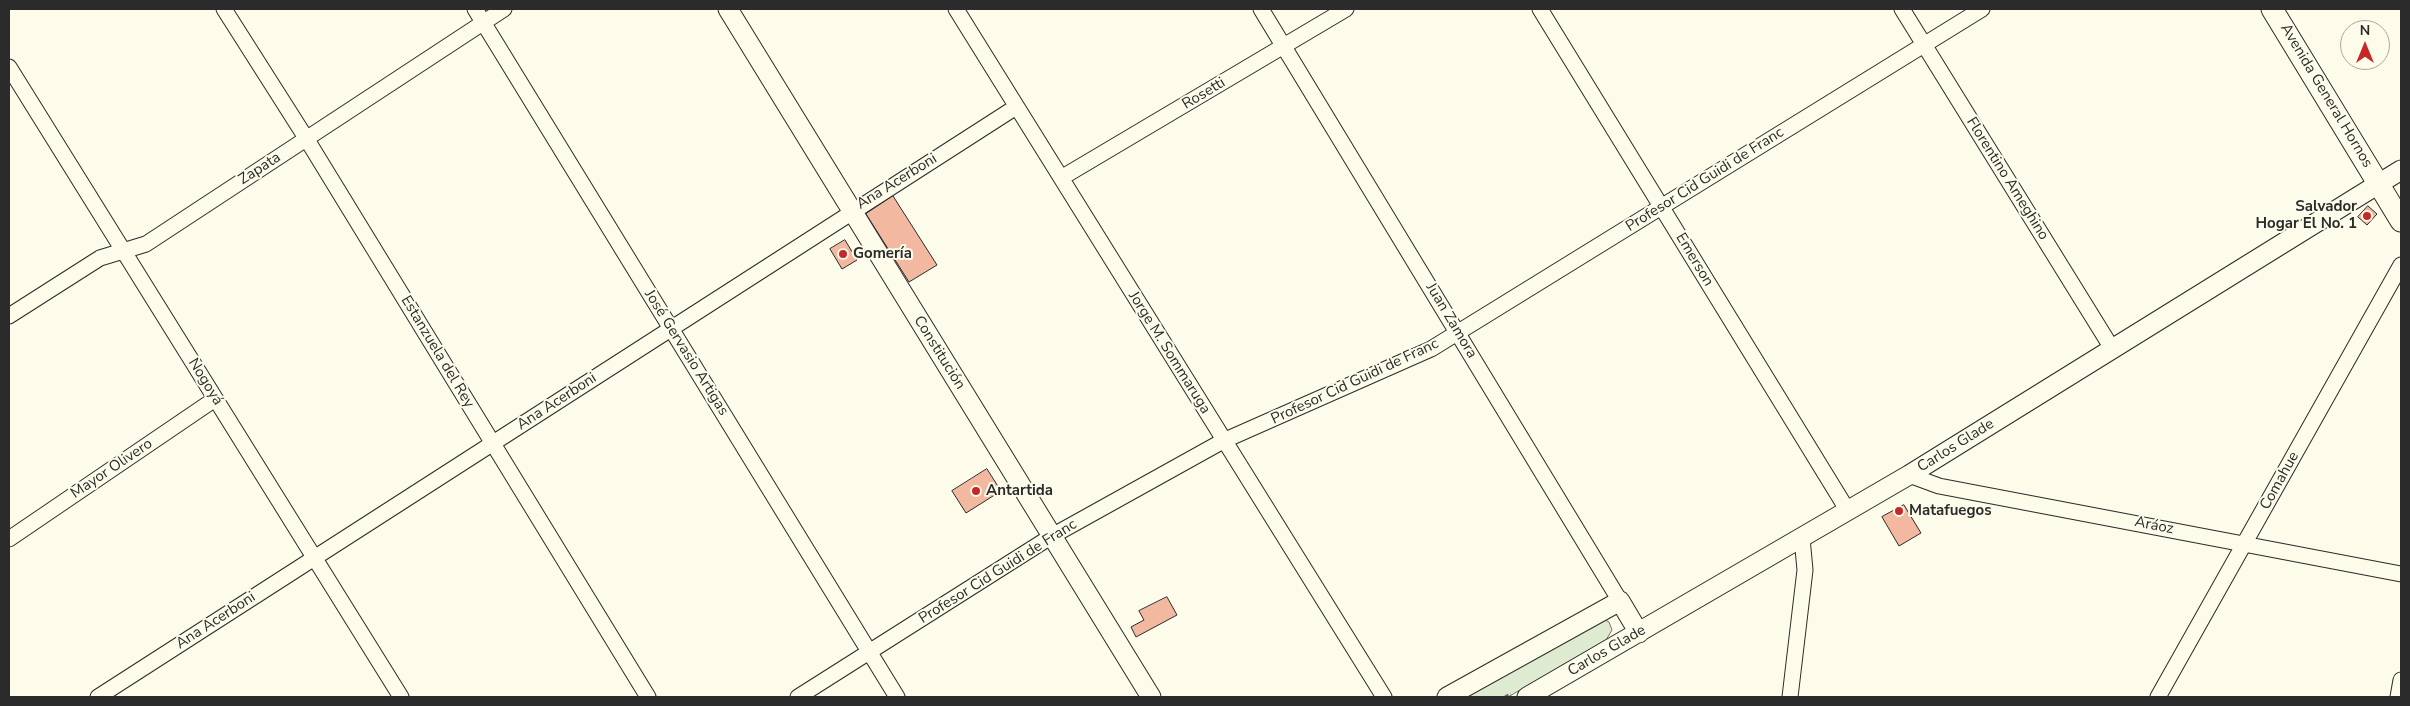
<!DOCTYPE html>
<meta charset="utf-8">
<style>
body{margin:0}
#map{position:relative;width:2410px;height:706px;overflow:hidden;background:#fdfbea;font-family:"Nunito Sans",sans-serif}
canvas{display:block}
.frame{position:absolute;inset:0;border:10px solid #2b2b2b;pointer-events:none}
.north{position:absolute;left:2340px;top:20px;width:50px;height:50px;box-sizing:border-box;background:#fdfbea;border:1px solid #a9a89e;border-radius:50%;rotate:0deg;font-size:14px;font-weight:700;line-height:20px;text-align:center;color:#2b2b2b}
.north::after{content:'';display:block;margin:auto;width:18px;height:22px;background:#c62828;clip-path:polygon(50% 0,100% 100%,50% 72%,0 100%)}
</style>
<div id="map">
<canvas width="2410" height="706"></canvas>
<div class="frame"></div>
<div class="north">N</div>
</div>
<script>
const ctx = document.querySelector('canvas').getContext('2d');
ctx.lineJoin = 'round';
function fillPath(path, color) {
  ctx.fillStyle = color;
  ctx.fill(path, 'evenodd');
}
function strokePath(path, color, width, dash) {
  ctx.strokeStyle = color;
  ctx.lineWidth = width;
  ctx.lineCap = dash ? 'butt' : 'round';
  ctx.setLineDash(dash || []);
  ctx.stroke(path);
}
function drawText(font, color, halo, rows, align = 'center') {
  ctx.font = font + ' "Nunito Sans",sans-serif';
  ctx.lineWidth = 4;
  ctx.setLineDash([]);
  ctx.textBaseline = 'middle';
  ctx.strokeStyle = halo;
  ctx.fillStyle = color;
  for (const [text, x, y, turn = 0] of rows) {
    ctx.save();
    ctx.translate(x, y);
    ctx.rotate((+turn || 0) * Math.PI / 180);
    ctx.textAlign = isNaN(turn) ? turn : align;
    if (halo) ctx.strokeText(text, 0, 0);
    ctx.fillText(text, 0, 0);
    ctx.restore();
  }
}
const green = new Path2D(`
 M1605 620 1609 622 1612 630 1606 640 1508 697H1455Z`);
fillPath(green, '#deebd1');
strokePath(green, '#74746e', 1);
const building = new Path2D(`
 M893 196 937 265 909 282 866 214Z
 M2368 206 2377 214 2367 225 2358 217Z
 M845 240 857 260 842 269 830 249Z
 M987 469 1001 491 966 513 952 491Z
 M1904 505 1921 533 1899 546 1882 517Z
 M1167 597 1177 615 1136 637 1131 627 1144 620 1139 611Z`);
fillPath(building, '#f2b8a0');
strokePath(building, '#2b2b2b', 1);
const minor = new Path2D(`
 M224 9 306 138 648 697
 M475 9 897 697
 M956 9 1384 697
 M1261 9 1620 601
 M1540 9 1848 511
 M1902 9 2113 350
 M9 67 401 697
 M1061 178 1346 9
 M9 316 100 258 146 244 504 9
 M1909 475 1939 486 2401 574
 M9 539 215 399
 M98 697 1016 107
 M798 697 1052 536 1223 441 1431 349 1982 9
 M1790 697 1805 570 1802 538
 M2158 697 2401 265
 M2398 697 2401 680`);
const tertiary = new Path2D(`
 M728 9 1151 697
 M1447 697 1620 601 1639 633
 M1527 697 1909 475 2401 170`);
const secondary = new Path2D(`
 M2272 9 2401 221`);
strokePath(minor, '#2b2b2b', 17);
strokePath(tertiary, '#2b2b2b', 21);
strokePath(secondary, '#2b2b2b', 23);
strokePath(new Path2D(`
 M1505 697 1511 694`), '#6a6964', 3, [4, 2.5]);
strokePath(minor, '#fdfbea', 15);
strokePath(tertiary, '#fdfbea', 19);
strokePath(secondary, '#fdfbea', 21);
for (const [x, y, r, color] of [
 [2367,216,5,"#c62828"],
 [843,254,5,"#c62828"],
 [976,491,5,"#c62828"],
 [1899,511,5,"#c62828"]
]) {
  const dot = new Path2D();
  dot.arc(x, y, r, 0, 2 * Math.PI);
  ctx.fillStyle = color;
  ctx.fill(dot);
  strokePath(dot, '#fdfbea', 2);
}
drawText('15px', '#2b2b2b', '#fdfbea', [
 ["Rosetti",1204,94,-31],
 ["Avenida General Hornos",2326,96,59],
 ["Zapata",260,169,-33],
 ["Florentino Ameghino",2007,179,58],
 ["Profesor Cid Guidi de Franc",1705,180,-32],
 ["Ana Acerboni",897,182,-32],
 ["Emerson",1694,260,59],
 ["Juan Zamora",1451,321,59],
 ["Estanzuela del Rey",437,352,59],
 ["José Gervasio Artigas",686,353,58],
 ["Constitución",939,353,58],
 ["Jorge M. Sommaruga",1169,353,58],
 ["Nogoyá",205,382,58],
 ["Profesor Cid Guidi de Franc",1355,382,-25],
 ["Ana Acerboni",557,402,-33],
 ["Carlos Glade",1956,446,-32],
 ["Mayor Olivero",112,469,-34],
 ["Comahue",2280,481,-61],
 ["Aráoz",2154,526,11],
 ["Profesor Cid Guidi de Franc",998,572,-32],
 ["Ana Acerboni",216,621,-33],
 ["Carlos Glade",1607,651,-30]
]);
drawText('bold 15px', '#2b2b2b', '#fdfbea', [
 ["Salvador",2357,207,"right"],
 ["Hogar El No. 1",2357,224,"right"],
 ["Gomería",853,254],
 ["Antartida",986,491],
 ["Matafuegos",1909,511]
], 'left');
</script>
